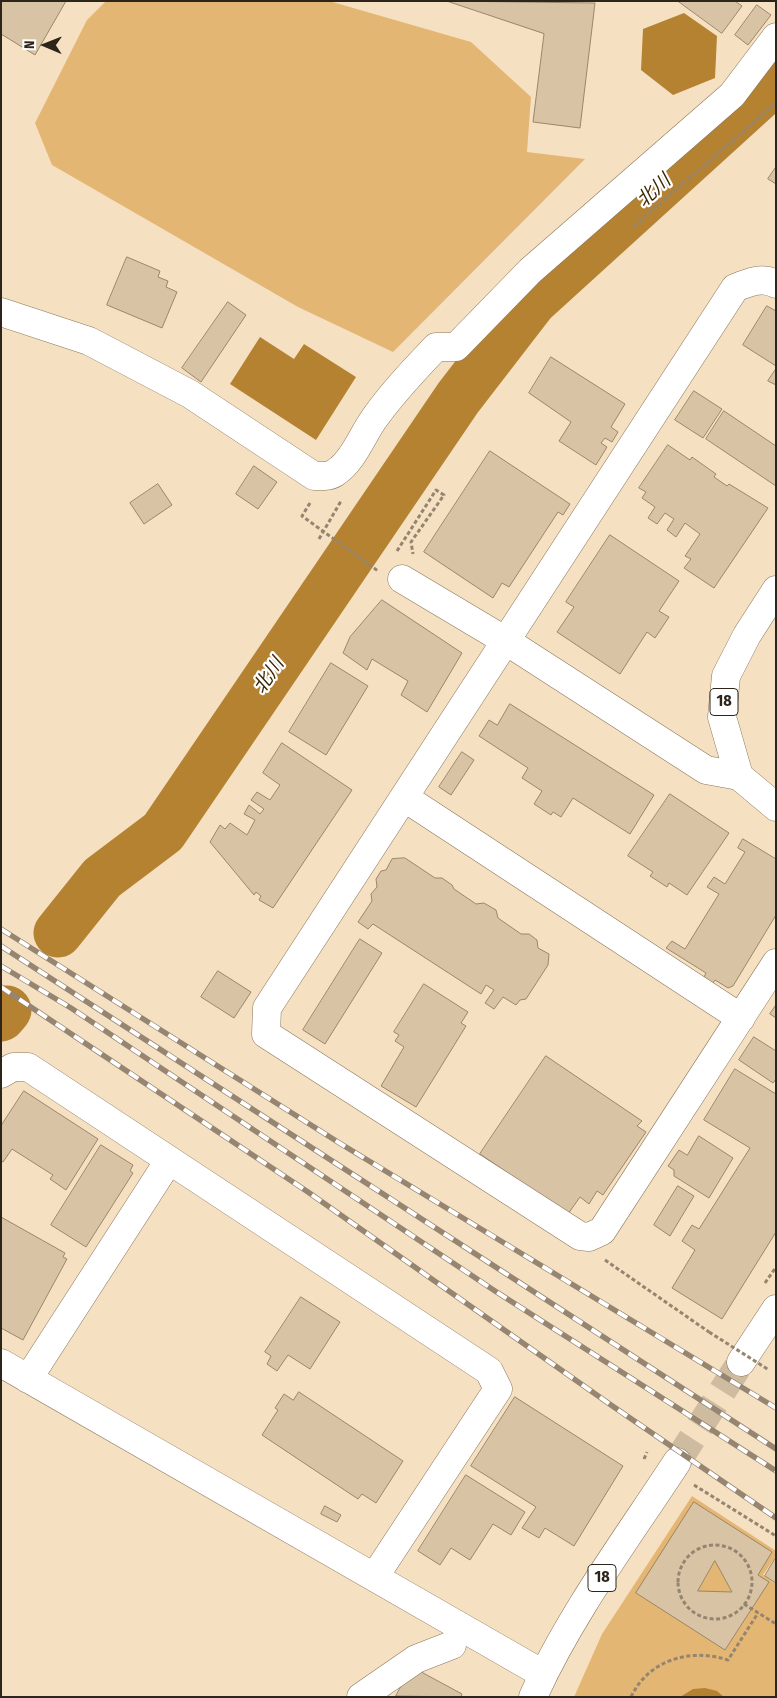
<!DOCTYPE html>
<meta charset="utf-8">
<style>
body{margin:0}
#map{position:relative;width:777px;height:1698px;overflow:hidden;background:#f6e0c2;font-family:"Fira Sans Condensed",sans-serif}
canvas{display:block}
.frame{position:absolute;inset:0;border:2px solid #2d251a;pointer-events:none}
.north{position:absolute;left:20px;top:20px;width:50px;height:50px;-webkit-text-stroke:4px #fff;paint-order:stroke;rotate:271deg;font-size:14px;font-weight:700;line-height:20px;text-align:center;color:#2d251a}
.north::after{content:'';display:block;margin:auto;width:18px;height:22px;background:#2d251a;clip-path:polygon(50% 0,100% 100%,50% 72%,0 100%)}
</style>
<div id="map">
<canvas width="777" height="1698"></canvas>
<div class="frame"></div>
<div class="north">N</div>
</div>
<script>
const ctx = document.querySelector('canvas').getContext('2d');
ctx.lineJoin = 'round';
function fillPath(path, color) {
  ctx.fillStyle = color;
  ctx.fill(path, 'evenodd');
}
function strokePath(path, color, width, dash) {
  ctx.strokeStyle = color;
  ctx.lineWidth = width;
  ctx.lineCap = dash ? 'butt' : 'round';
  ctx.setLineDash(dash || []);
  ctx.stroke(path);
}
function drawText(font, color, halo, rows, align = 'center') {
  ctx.font = font + ' "Fira Sans Condensed","Noto Sans JP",sans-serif';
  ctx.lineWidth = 4.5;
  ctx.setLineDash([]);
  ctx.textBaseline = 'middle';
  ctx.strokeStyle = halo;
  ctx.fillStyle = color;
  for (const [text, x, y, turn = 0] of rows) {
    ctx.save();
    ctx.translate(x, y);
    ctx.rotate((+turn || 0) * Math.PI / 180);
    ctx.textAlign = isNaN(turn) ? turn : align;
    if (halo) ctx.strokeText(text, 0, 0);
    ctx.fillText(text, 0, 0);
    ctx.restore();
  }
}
fillPath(new Path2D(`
 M106 1H329L471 42 531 97 527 152 585 159 393 352 298 307 52 165 35 123 87 20Z
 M692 1496 776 1551V1556L763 1575 776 1584V1697H574L602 1634Z`), '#e4b674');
fillPath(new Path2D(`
 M684 13 717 36 715 78 673 95 641 70 643 29Z
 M260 337 294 359 304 344 356 377 316 440 230 384Z
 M705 1688 717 1691 724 1697H680L693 1689Z`), '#b58232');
strokePath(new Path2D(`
 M58 933 102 878 163 832 458 398 532 302 776 80
 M1 1017 7 1010`), '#b58232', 49);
const building = new Path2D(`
 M1 1H66L35 55 1 34Z
 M447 1 595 3 580 128 533 122 544 34Z
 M678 1H735L742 6 722 33Z
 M757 5 771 15 748 45 735 35Z
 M776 167V184L768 179Z
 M127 257 160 271 158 277 168 281 166 287 177 292 162 328 107 305Z
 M228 302 246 315 201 382 182 368Z
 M767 306 776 311V366L743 345Z
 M551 357 625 404 611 427 618 432 612 442 605 438 601 443 607 447 596 465 559 441 571 422 529 393Z
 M776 369V385L768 381Z
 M694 391 722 409 703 438 675 420Z
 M724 411 776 446V486L706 439Z
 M668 445 690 460 692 457 716 474 714 477 727 486 729 484 768 508 714 588 684 568 691 559 685 556 700 534 685 523 676 537 667 530 674 519 665 513 657 524 648 518 655 507 642 498 646 492 639 488Z
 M490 451 570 504 563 515 558 512 509 587 502 583 493 598 424 552Z
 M254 466 277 482 258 509 236 494Z
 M158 484 172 505 144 524 130 503Z
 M610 535 679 581 659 611 669 617 655 638 647 632 620 674 557 632 574 607 566 602Z
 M382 600 462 653 427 712 401 695 408 681 372 659 367 670 343 653 350 637Z
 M331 663 368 686 326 755 289 732Z
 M510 704 654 795 630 834 573 798 561 817 553 812 551 815 534 804 542 791 522 778 528 768 479 736 489 720 497 725Z
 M282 743 352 790 273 908 259 900 261 896 256 892 254 895 210 842 220 825 225 829 230 823 247 835 255 820 244 814 249 805 260 814 264 809 251 800 257 792 270 800 280 785 263 773Z
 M462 752 474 760 451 795 439 787Z
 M670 794 729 833 687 895 669 883 667 887 650 876 653 872 628 856Z
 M743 839 776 859V915L733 986 728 988 715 980 712 984 704 977 706 973 666 948 672 941 685 949 719 894 707 887 714 877 725 884 745 852 738 848Z
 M405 858 435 878H442L452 885 454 889 476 904 484 903 496 910 498 918 521 934H529L537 940 538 948 549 954 548 965 526 999 520 1000 516 1005 503 997 494 1009 485 1003 494 990 486 985 481 994 373 924 368 929 358 922 372 901 371 894 377 887 376 879 381 871 386 870 392 859Z
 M360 939 382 953 325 1044 303 1030Z
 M218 971 251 992 234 1018 201 997Z
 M424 984 468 1012 461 1023 466 1026 416 1107 381 1086 404 1047 395 1041 399 1035 394 1032Z
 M776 1005V1018L770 1014Z
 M754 1037 776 1051V1079L773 1083 739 1060Z
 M546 1056 642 1121 637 1126 646 1132 603 1195 597 1191 589 1204 580 1197 568 1214 480 1154Z
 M735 1069 776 1094V1232L722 1319 672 1288 695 1250 682 1241 692 1225 699 1229 750 1148 704 1120Z
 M24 1091 98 1139 66 1190 50 1179 53 1175 12 1149 3 1162 1 1161V1126Z
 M699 1136 733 1158 709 1198 674 1176V1170L668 1166 679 1150 687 1155Z
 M101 1145 133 1165 130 1171 133 1173 86 1247 51 1225Z
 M678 1186 694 1196 670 1236 654 1225Z
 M1 1217 65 1253 63 1257 67 1259 23 1340 1 1328Z
 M301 1297 340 1322 310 1369 288 1355 277 1371 267 1364 271 1356 265 1352Z
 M299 1392 403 1461 376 1503 362 1494 358 1499 262 1435 278 1410 275 1408 284 1394 293 1400Z
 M515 1397 623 1466 574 1546 545 1528 539 1538 522 1528 536 1507 471 1466Z
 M466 1475 525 1512 511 1535 493 1524 470 1560 451 1548 440 1565 418 1551Z
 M694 1502 772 1552 758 1575 769 1582 725 1650 636 1593ZM715 1561 732 1592 698 1591Z
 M325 1506 341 1515 337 1522 321 1514Z
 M775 1559 776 1560V1583L765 1576Z
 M412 1667 462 1694 461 1697 396 1696Z`);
fillPath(building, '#d8c3a5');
strokePath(building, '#9a866a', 1);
strokePath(new Path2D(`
 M677 1462 741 1362`), '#cebba0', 28, [28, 14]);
const minor = new Path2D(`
 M776 284C763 276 747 283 735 288L267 1008 266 1034 580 1236 589 1237 602 1231 776 963
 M1 312 89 341 190 394 314 476C322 476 330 477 336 472 354 460 363 433 376 416 394 391 415 369 436 347H456L530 271 732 95 776 37
 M402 579 506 641 706 770 739 776
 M405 798 741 1018
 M1 1074 13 1067H28L489 1371 498 1389 375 1576
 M1 1363 543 1674
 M28 1379 168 1162
 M361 1697 416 1659 452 1645`);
const major = new Path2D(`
 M776 590 747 635 726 676 722 717 739 776 776 807
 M741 1362 776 1309
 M533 1697C569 1616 628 1537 677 1462`);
strokePath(minor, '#8a765b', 29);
strokePath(major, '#8a765b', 29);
strokePath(new Path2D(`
 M634 226 776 103
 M310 503 302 516 378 571
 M319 539 341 501
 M397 551 436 490 444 495 411 542 413 554
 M605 1260 709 1332
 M765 1283 776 1267
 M644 1459 647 1452
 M694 1485 776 1536
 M678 1582a37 37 0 1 1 74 0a37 37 0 1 1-74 0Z
 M744 1604 776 1624
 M631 1697C649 1659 691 1648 728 1660L758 1613`), '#948570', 3, [4, 2.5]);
strokePath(minor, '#fff', 28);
strokePath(major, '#fff', 28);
const rail = new Path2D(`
 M1 929 341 1144 776 1408
 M1 946 776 1449
 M1 966 71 1008 495 1291 776 1471
 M1 987 308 1192 611 1405 776 1518`);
strokePath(rail, '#958571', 5.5);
strokePath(rail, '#fff', 4, [11]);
strokePath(new Path2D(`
 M709 1332 769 1370`), '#948570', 3, [4, 2.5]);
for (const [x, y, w] of [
 [724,702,28],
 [602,1578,28]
]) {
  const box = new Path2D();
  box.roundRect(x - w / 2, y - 13.5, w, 27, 4);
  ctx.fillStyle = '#fff';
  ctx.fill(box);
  strokePath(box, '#2d251a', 1);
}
drawText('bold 16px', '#2d251a', null, [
 ["18",724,702],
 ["18",602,1578]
]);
drawText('italic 19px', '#3c2704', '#fff', [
 ["北川",654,191,-42],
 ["北川",269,676,-56]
]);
</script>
